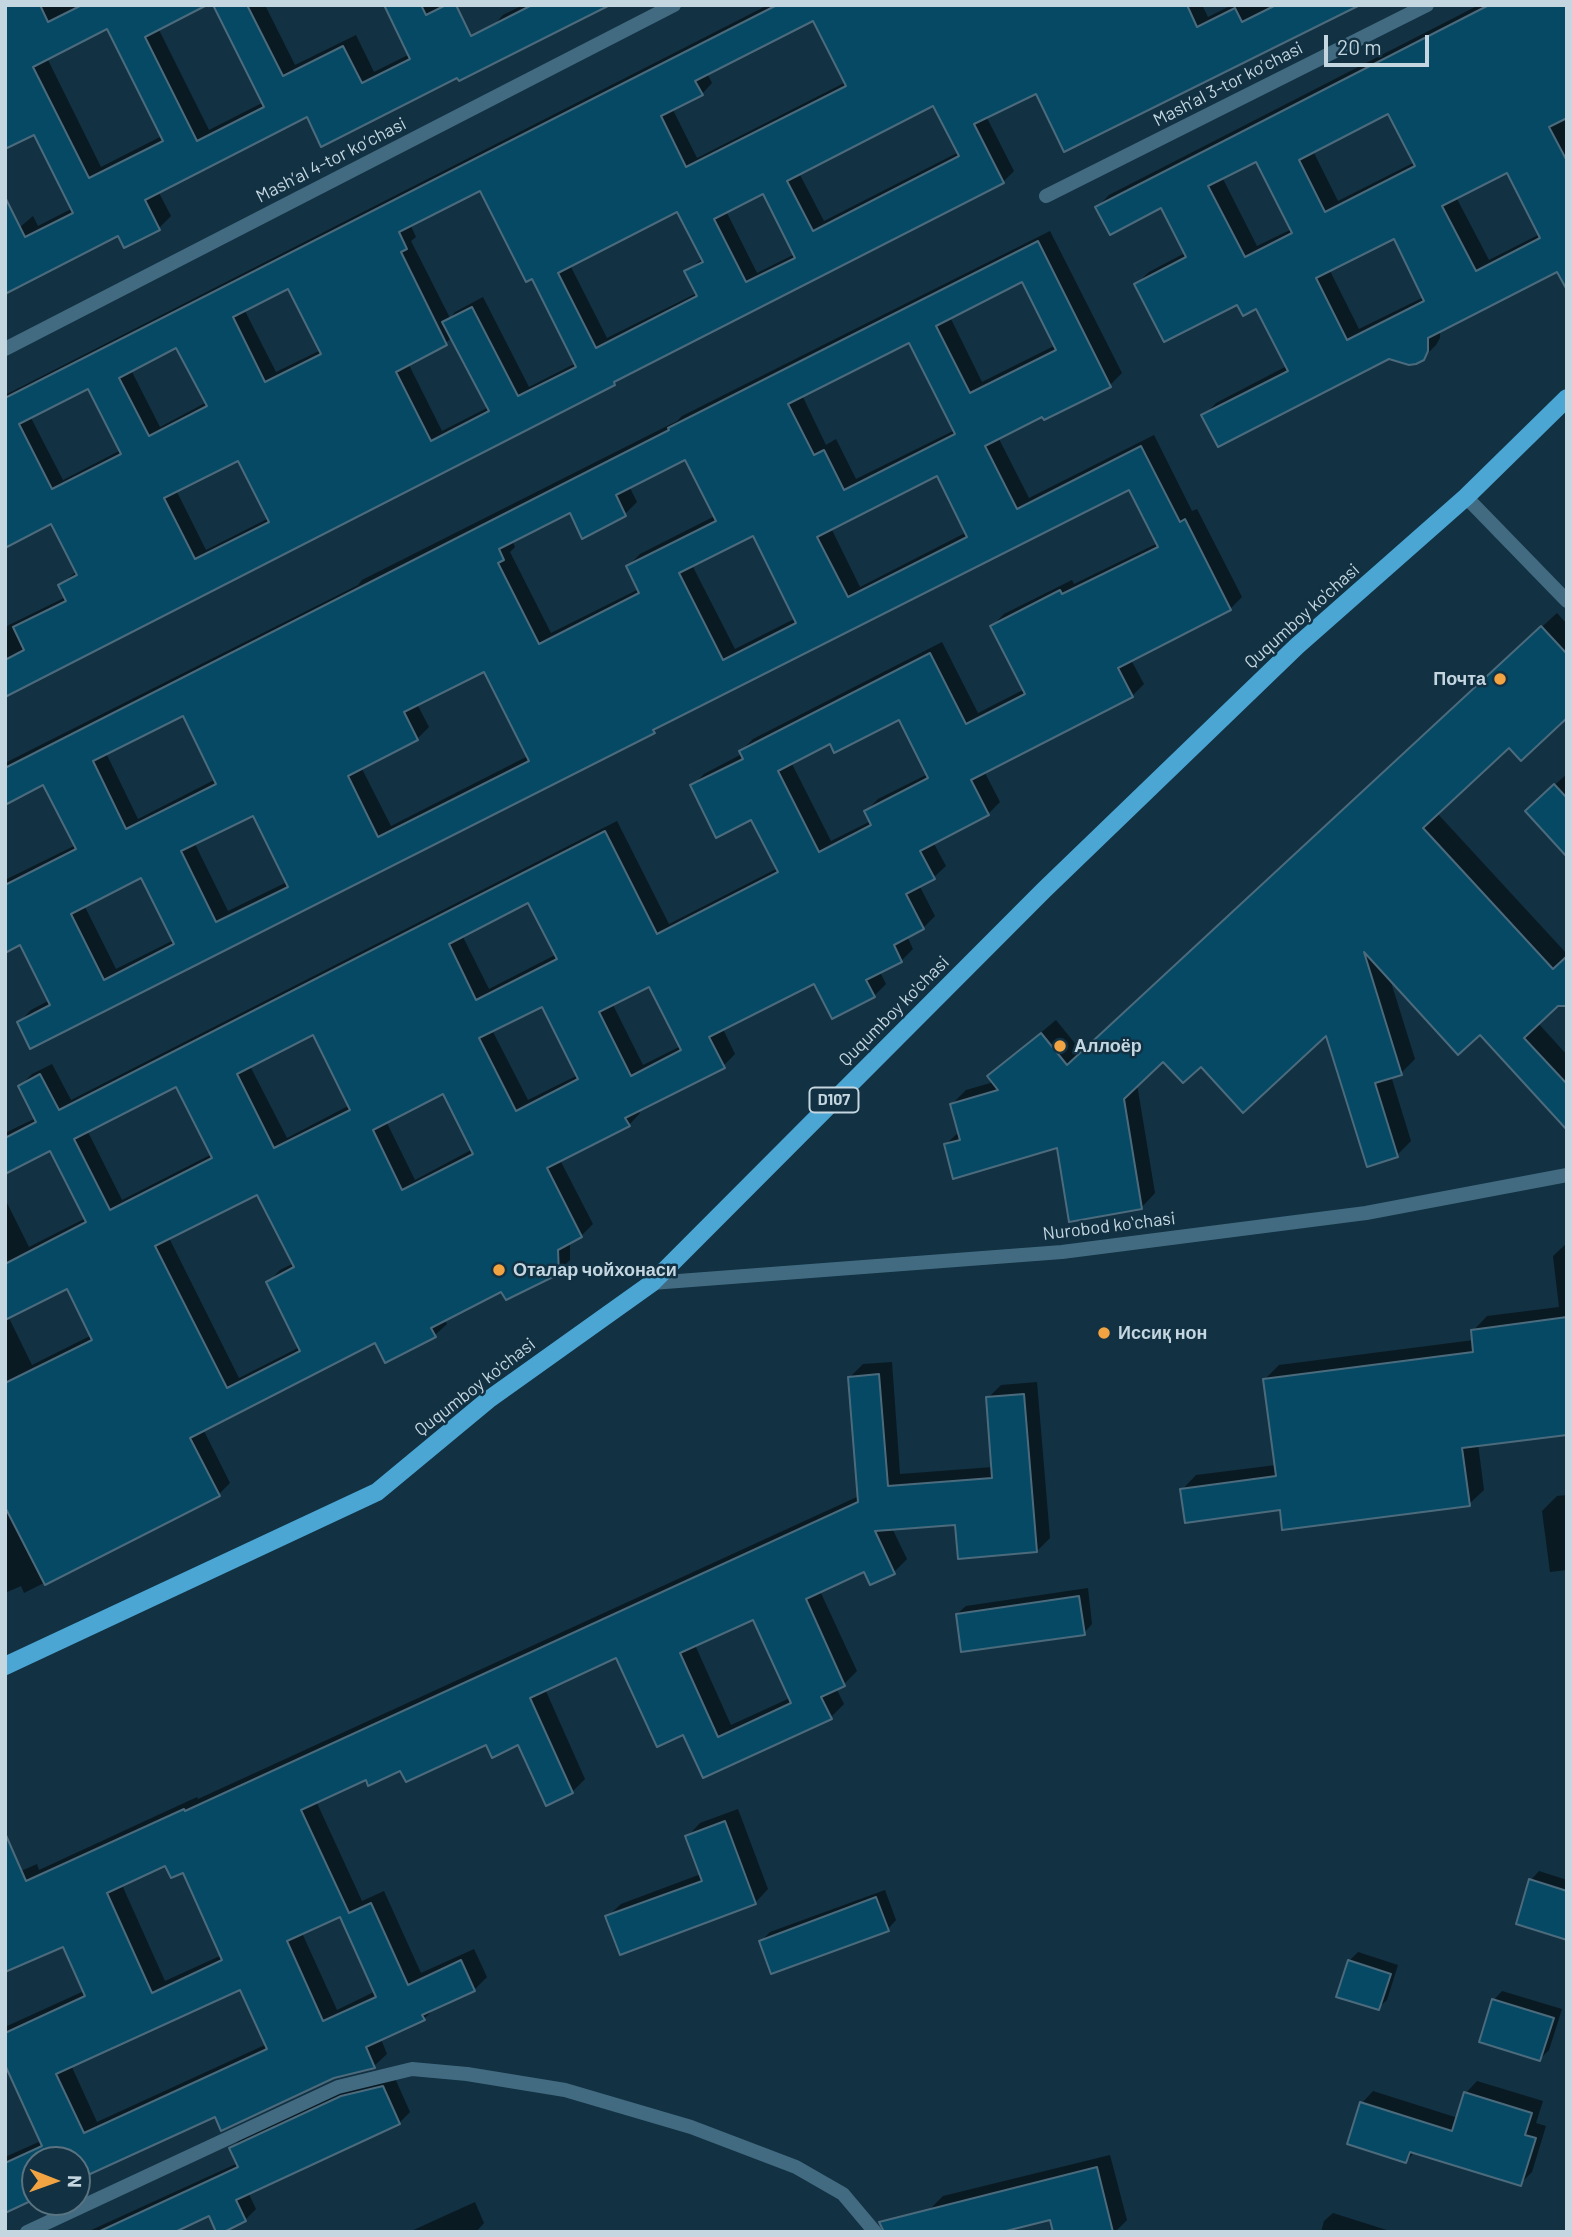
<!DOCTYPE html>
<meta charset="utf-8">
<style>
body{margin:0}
#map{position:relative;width:1572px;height:2237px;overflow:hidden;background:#123142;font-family:Barlow,sans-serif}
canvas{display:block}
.frame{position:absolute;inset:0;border:7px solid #c4d6e0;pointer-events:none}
.north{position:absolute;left:21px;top:2146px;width:70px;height:70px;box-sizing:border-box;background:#123142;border:2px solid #597381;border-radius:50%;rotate:91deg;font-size:19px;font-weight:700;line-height:28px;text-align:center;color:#c4d6e0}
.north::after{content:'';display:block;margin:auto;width:24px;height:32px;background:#f3a442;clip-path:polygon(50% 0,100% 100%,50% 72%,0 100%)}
.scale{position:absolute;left:1324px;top:35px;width:105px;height:32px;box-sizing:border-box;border:4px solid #c4d6e0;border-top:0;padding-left:9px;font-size:21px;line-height:24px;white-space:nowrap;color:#c4d6e0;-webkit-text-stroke:5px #123142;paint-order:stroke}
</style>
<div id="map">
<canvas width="1572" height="2237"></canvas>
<div class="frame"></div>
<div class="north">N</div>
<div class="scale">20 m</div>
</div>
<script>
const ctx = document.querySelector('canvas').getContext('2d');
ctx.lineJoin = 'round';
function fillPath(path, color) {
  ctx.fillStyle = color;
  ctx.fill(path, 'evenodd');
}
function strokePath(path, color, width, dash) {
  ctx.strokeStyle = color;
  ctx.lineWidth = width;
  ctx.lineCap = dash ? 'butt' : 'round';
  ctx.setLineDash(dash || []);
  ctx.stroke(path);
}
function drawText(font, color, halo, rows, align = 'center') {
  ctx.font = font + ' Barlow,sans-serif';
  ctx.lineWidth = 5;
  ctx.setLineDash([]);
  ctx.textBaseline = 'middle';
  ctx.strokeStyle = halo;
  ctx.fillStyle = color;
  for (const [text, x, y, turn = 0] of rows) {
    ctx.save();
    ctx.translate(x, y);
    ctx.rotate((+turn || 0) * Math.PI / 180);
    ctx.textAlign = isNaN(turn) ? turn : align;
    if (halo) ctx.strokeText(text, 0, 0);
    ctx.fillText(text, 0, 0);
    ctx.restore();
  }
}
fillPath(new Path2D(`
 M5 5H204L158 28 209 130 264 102 215 5H265L295 65 356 35 374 72 410 54 386 5H439L468 64 308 115 158 191 171 216 159 228 119 233 5 240 33 216 38 226 73 208ZM107 27 162 136 101 167 47 58Z
 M523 5H596L491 28 503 15Z
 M768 5H1202L1208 17 1232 5H1355L1036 91 986 116 1014 171 1003 182 622 376 614 384 5 695V627L66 597 60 585 77 571 52 522 5 545V395ZM814 19 846 82 697 158 672 108 702 94 712 83 707 73ZM934 104 959 152 824 221 799 173ZM481 188 533 277 576 363 529 387 483 297 455 312 450 318 411 241 416 237 410 224ZM764 192 795 254 757 273 726 211ZM678 210 703 258 687 271 697 293 607 338 570 265ZM288 286 321 350 276 372 244 309ZM452 337 489 407 442 431 408 363 446 343ZM176 346 207 402 160 427 131 370ZM89 386 121 450 63 480 30 416ZM239 459 269 518 206 550 176 490Z
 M1479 5H1567V265L1440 330V338L1436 345 1423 358 1389 357 1204 415 1216 403 1287 366 1257 307 1136 284 1149 272 1185 253 1161 206 1097 207 1109 195ZM1389 112 1415 162 1338 201 1313 151ZM1257 159 1292 229 1257 246 1222 177ZM1508 171 1540 234 1489 260 1456 197ZM1395 237 1424 297 1359 329 1329 269Z
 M1050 231 1122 373 1110 385 998 437 1029 498 1154 435 1192 511 1197 509 1242 597 1230 609 1131 660 1144 684 1132 696 984 771 1000 802 988 814 933 842 946 866 934 877 919 885 935 916 923 928 907 936 913 949 901 961 880 972 886 984 874 996 815 982 723 1029 735 1054 723 1066 638 1110 640 1113 629 1125 560 1160 593 1224 581 1236 570 1242V1260L557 1272 502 1290 444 1319 447 1324 435 1335 376 1341 203 1429 230 1483 218 1495 24 1593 21 1586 5 1593V1199L29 1247 86 1218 51 1149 5 1172V1133L36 1118 20 1086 32 1074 52 1064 71 1100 617 821 669 924 778 868 752 817 692 786 704 774 742 754 741 751 753 739 942 642 978 713 1025 689 992 626 1004 614 1072 580 1074 584 1158 543 1130 487 662 723 654 732 19 1022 31 1010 50 1000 21 943 5 951V880L76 845 44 783 5 803V763L358 585 362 580 677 421 682 416ZM1023 280 1056 345 982 382 950 317ZM910 340 955 430 856 479 836 439 826 445 802 395ZM685 457 715 516 640 554 628 566 639 589 551 633 510 552 515 547 512 540 570 511 583 536 625 514 637 502 629 486ZM937 474 967 532 860 587 831 528ZM754 534 796 618 735 649 692 565ZM485 669 528 756 391 826 361 767 417 739 429 727 417 704ZM183 713 216 779 138 819 106 753ZM900 718 928 774 878 799 866 811 871 821 831 841 791 762 831 742ZM254 813 287 882 228 911 194 842ZM142 876 174 940 116 969 84 905ZM529 901 557 954 489 989 462 935ZM650 984 681 1046 643 1065 612 1003ZM543 1004 578 1075 528 1100 492 1030ZM314 1033 350 1105 287 1138 250 1066ZM177 1084 212 1154 122 1200 87 1130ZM444 1092 473 1149 415 1180 386 1121ZM258 1192 294 1263 280 1270 268 1282 300 1347 239 1378 169 1238ZM67 1286 92 1335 32 1365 8 1316Z
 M1557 613 1567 624V716L1509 746 1437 813 1567 954V1005L1558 1004 1538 1023 1567 1055V1128L1480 1033 1390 979 1415 1059 1401 1073 1391 1076 1411 1141 1397 1155 1327 1033 1164 1060 1137 1084 1155 1193 1141 1208 1058 1146 945 1145 960 1131 952 1104 966 1090 994 1082 989 1076 1056 1020 1082 1052Z
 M1567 774V855L1541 797Z
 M1567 1243V1433L1478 1444 1484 1490 1469 1504 1281 1508 1182 1490 1196 1475 1276 1465 1265 1379 1279 1365 1474 1340 1473 1331 1487 1316 1559 1307 1553 1256Z
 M892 1362 900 1474 993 1467 988 1398 1001 1385 1037 1382 1050 1538 1037 1551 957 1523 892 1528 907 1559 894 1572 865 1570 820 1591 857 1671 844 1684 836 1688 844 1704 831 1717 704 1776 684 1733 617 1656 545 1689 585 1779 572 1792 519 1743H487L367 1778 316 1801 362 1901 384 1891 421 1973 474 1949 487 1977 474 1990 436 2007 424 2019 381 2039 387 2054 374 2066 334 2077 216 2114 77 2178V2160H35V2197L5 2211V2157L41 2141 7 2065 5 2066V2027L84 1991 64 1945 5 1878 37 1864 39 1870 197 1797 198 1799 859 1496 850 1377 863 1364ZM753 1618 790 1698 731 1725 695 1645ZM166 1864 184 1870 222 1955 165 1981 122 1885ZM341 1915 376 1991 337 2010 302 1933ZM241 1987 267 2044 97 2122 71 2065Z
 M1567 1495V1570L1550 1572 1542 1511 1557 1496Z
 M1088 1588 1092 1624 1084 1633 957 1614 966 1606Z
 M738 1809 768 1889 755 1903 607 1917 621 1904 701 1874 687 1837 700 1823Z
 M1539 1871 1567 1880V1938L1531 1880Z
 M885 1890 896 1920 888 1929 761 1941 770 1932Z
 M1358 1952 1398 1965 1387 2000 1378 2008 1349 1961Z
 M1502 1991 1562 2009 1549 2050 1540 2059 1494 2000Z
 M394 2076 410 2112 399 2123 248 2192 256 2209 245 2220 210 2214 173 2232H87L238 2163 231 2149 242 2137 354 2085Z
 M1477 2081 1543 2101 1536 2123 1546 2126 1532 2172 1520 2184 1415 2152 1406 2161 1362 2103 1373 2091 1458 2118 1466 2093Z
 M1110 2155 1127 2220 1115 2232H1055L1051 2218 929 2210 943 2196Z
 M475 2202 484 2223 476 2232H409Z
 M1333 2213 1393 2232H1321L1324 2221Z`), '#0007');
const building = new Path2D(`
 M5 5H40L48 22 82 5H207L145 37 197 141 264 107 213 5H247L283 76 343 46 362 83 410 59 384 5H421L426 15 446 5H456L471 36 532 5H610L459 81 457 78 321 147 307 117 145 200 160 230 124 248 118 236 5 294V197L25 237 73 213 34 135 5 149ZM107 29 163 141 89 178 33 67Z
 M777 5H1187L1197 27 1235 8 1242 22 1276 5H1360L1064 152 1036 94 974 124 1004 183 614 382 615 385 5 697V660L24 650 13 627 66 601 58 585 77 575 51 524 5 548V398ZM813 21 846 86 686 167 661 116 703 95 695 81ZM933 106 959 156 813 231 787 181ZM480 191 526 282 532 279 576 367 518 396 472 307 442 322 489 411 431 441 396 372 447 345 401 252 407 249 399 232ZM763 194 795 258 746 282 714 219ZM677 212 703 262 684 271 697 296 596 348 558 273ZM288 289 321 354 265 382 233 317ZM176 348 207 406 149 436 119 378ZM88 389 121 454 52 489 19 424ZM238 461 269 522 195 559 164 498Z
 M1489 5H1567V118L1549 127 1567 161V290L1557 272 1428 338V351L1424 360 1416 364 1409 365 1389 359 1218 447 1201 415 1288 371 1256 309 1243 316 1237 305 1164 342 1134 284 1186 257 1161 208 1110 235 1095 207ZM1388 114 1415 166 1325 212 1299 160ZM1256 162 1292 233 1245 257 1208 186ZM1507 173 1540 238 1476 271 1442 206ZM1394 239 1424 301 1347 340 1316 278Z
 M1038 241 1111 387 1044 420 1042 417 985 446 1017 509 1141 446 1180 522 1185 519 1231 610 1118 668 1133 697 971 780 989 815 920 851 935 879 906 894 924 929 894 945 902 962 866 980 875 997 832 1019 814 984 709 1037 725 1068 625 1118 630 1126 547 1168 582 1237 558 1250 559 1274 506 1300 501 1292 431 1328 436 1337 385 1363 375 1343 190 1438 220 1496 45 1585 5 1507V1383L92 1340 67 1289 5 1320V1264L86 1222 50 1151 5 1174V1138L36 1122 18 1086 40 1074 59 1110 605 831 657 934 778 872 751 820 716 838 690 785 743 759 739 751 930 653 966 724 1025 694 990 626 1060 590 1062 594 1158 547 1129 490 653 730 655 733 30 1049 17 1022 50 1005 20 945 5 953V885L76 849 43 785 5 805V768L669 430 668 428ZM1022 282 1056 350 970 393 936 326ZM909 343 955 434 844 490 824 450 814 455 788 404ZM685 460 716 521 626 566 639 593 539 644 498 563 504 560 499 549 570 513 582 539 626 516 616 495ZM937 476 967 537 848 597 817 537ZM753 536 796 623 723 660 679 573ZM484 672 529 761 378 837 348 776 418 740 404 712ZM183 716 216 784 126 829 93 761ZM899 720 928 778 864 811 871 825 819 852 778 771 830 744 834 753ZM253 816 288 887 216 922 181 851ZM141 878 174 944 104 980 71 914ZM528 903 557 959 476 1000 449 944ZM649 987 681 1050 631 1076 599 1012ZM542 1007 578 1079 516 1111 479 1038ZM313 1035 350 1110 274 1148 237 1074ZM176 1087 212 1158 110 1210 74 1139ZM443 1094 473 1154 402 1190 373 1130ZM257 1195 294 1267 266 1282 300 1351 227 1388 155 1246Z
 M1541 626 1567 654V718L1521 761 1509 748 1423 828 1553 969 1567 956V1006H1558L1524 1038 1567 1084V1130L1480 1035 1458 1055 1364 952 1402 1075 1375 1083 1398 1157 1367 1167 1326 1036 1243 1113 1201 1067 1183 1083 1163 1062 1124 1099 1142 1209 1069 1222 1057 1148 953 1179 944 1144 960 1140 950 1104 998 1090 987 1076 1041 1033 1067 1065Z
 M1554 784 1567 798V857L1525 811Z
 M1567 1317V1435L1462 1448 1470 1506 1282 1530 1280 1510 1185 1523 1180 1489 1276 1476 1263 1379 1473 1352 1471 1330Z
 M879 1374 888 1486 992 1478 986 1397 1024 1394 1037 1552 958 1559 955 1525 875 1531 895 1574 870 1585 864 1572 806 1599 845 1686 821 1697 832 1719 703 1778 683 1735 657 1747 616 1658 530 1698 573 1793 546 1806 518 1745 492 1758 486 1745 406 1782 400 1771 368 1786 366 1780 301 1810 349 1913 371 1903 408 1985 461 1960 475 1991 422 2015 425 2020 366 2047 375 2068 334 2078 221 2131 215 2117 77 2180V2160H35V2199L5 2213V2163L42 2146 5 2065V2033L85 1996 63 1947 5 1972V1833L26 1881 184 1809 185 1811 858 1502 848 1377ZM753 1620 791 1703 718 1737 680 1653ZM165 1866 171 1878 183 1873 222 1960 152 1993 107 1893ZM340 1917 376 1997 323 2021 287 1941ZM240 1990 267 2049 84 2133 56 2074Z
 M1079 1596 1085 1635 961 1652 956 1614Z
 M725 1821 756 1904 620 1955 605 1916 702 1881 685 1836Z
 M1529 1879 1567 1891V1940L1516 1924Z
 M876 1897 889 1931 771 1974 759 1941Z
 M1348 1960 1391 1974 1379 2010 1336 1997Z
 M1492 1999 1554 2018 1540 2061 1479 2042Z
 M383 2086 400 2124 236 2200 246 2221 224 2232H216L209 2216 175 2232H98L238 2167 229 2148 341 2096Z
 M1464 2092 1532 2113 1525 2135 1536 2138 1521 2186 1410 2152 1406 2163 1347 2144 1360 2102 1452 2131Z
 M1097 2167 1113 2232H1053L1050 2220 1002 2232H884L879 2222Z`);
fillPath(building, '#054965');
strokePath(building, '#4b6b7d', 2);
strokePath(new Path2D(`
 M1046 196 1427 5
 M5 349 674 5
 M1466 497 1567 601
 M652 1283 1062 1252 1366 1213 1567 1175
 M27 2232 338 2087 412 2069 467 2074 565 2090 691 2127 796 2167 843 2194 875 2232`), '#426b81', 14);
strokePath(new Path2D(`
 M5 1666 377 1492 488 1400 652 1283 1044 890 1297 646 1466 497 1567 398`), '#4ba6d4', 18);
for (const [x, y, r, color] of [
 [1500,679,7,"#f3a442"],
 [1060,1046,7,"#f3a442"],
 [499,1270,7,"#f3a442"],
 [1104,1333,7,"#f3a442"]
]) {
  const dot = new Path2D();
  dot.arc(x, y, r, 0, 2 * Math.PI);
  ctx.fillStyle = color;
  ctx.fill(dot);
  strokePath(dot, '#123142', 2.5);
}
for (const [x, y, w] of [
 [834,1100,49]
]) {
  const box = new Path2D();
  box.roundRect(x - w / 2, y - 12.5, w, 25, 5);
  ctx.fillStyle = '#123142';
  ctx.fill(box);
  strokePath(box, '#c4d6e0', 2);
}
drawText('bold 16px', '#c4d6e0', null, [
 ["D107",834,1100]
]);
drawText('18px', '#c4d6e0', '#123142', [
 ["Mashʼal 3-tor koʼchasi",1228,84,-27],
 ["Mashʼal 4-tor koʼchasi",331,160,-27],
 ["Ququmboy ko'chasi",1302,616,-42],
 ["Ququmboy ko'chasi",894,1011,-45],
 ["Nurobod koʻchasi",1109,1226,-7],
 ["Ququmboy ko'chasi",475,1387,-38]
]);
drawText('bold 18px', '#c4d6e0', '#123142', [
 ["Почта",1486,679,"right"],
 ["Аллоёр",1074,1046],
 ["Оталар чойхонаси",513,1270],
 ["Иссиқ нон",1118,1333]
], 'left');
</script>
